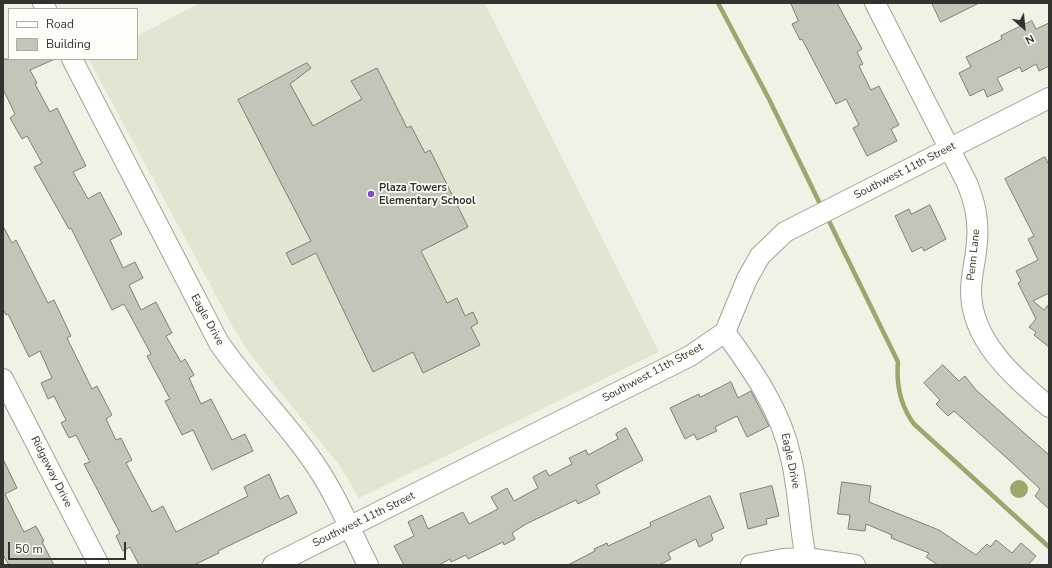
<!DOCTYPE html>
<style>
body{margin:0}
#map{position:relative;width:1052px;height:568px;overflow:hidden;background:#f0f2e5;font-family:"Nunito Sans",sans-serif}
canvas{display:block}
.frame{position:absolute;inset:0;border:4px solid #33342f;pointer-events:none}
.legend{position:absolute;left:8px;top:8px;width:130px;height:52px;box-sizing:border-box;background:#fefff9;border:1px solid #adaea8;margin:0;padding:5px 7px;list-style:none;font-size:12px;color:#33342f}
.legend li{display:flex;align-items:center;gap:8px;height:20px}
.legend b{width:20px;border:1px solid #adaea8}
.north{position:absolute;left:1004px;top:8px;width:40px;height:40px;-webkit-text-stroke:3px #fefff9;paint-order:stroke;rotate:153deg;font-size:11px;font-weight:700;line-height:16px;text-align:center;color:#33342f}
.north::after{content:'';display:block;margin:auto;width:14px;height:18px;background:#33342f;clip-path:polygon(50% 0,100% 100%,50% 72%,0 100%)}
.scale{position:absolute;left:8px;top:542px;width:118px;height:18px;box-sizing:border-box;border:2px solid #33342f;border-top:0;padding-left:5px;font-size:12px;line-height:14px;white-space:nowrap;color:#33342f;-webkit-text-stroke:3px #fefff9;paint-order:stroke}
</style>
<div id="map">
<canvas width="1052" height="568"></canvas>
<div class="frame"></div>
<ul class="legend">
<li><b style="height:5px;background:#fff"></b>Road</li>
<li><b style="height:11px;background:#c2c5b8"></b>Building</li>
</ul>
<div class="north">N</div>
<div class="scale">50 m</div>
</div>
<script>
const ctx = document.querySelector('canvas').getContext('2d');
ctx.lineJoin = 'round';
function fillPath(path, color) {
  ctx.fillStyle = color;
  ctx.fill(path, 'evenodd');
}
function strokePath(path, color, width, dash) {
  ctx.strokeStyle = color;
  ctx.lineWidth = width;
  ctx.lineCap = dash ? 'butt' : 'round';
  ctx.setLineDash(dash || []);
  ctx.stroke(path);
}
function drawText(font, color, halo, rows, align = 'center') {
  ctx.font = font + ' "Nunito Sans",sans-serif';
  ctx.lineWidth = 3.5;
  ctx.setLineDash([]);
  ctx.textBaseline = 'middle';
  ctx.strokeStyle = halo;
  ctx.fillStyle = color;
  for (const [text, x, y, turn = 0] of rows) {
    ctx.save();
    ctx.translate(x, y);
    ctx.rotate((+turn || 0) * Math.PI / 180);
    ctx.textAlign = isNaN(turn) ? turn : align;
    if (halo) ctx.strokeText(text, 0, 0);
    ctx.fillText(text, 0, 0);
    ctx.restore();
  }
}
fillPath(new Path2D(`
 M200 3H485L659 352 359 498 339 465 250 354 233 327 89 60 137 59V36Z`), '#e2e5d1');
fillPath(new Path2D(`
 M1010 489a9 9 0 1 1 18 0a9 9 0 1 1-18 0Z`), '#9ea56d');
strokePath(new Path2D(`
 M718 3 769 99 822 208
 M827 217 898 362C896 385 900 405 914 424L1049 547`), '#9ea56d', 4.5);
const building = new Path2D(`
 M791 3H837L862 49 857 52 863 64 859 66 871 90 879 86 899 125 891 129 897 141 867 156 853 128 859 125 846 99 836 104 802 39 800 40 792 24 798 21Z
 M932 3H979L941 22Z
 M1032 21 1036 29 1049 23V66L1039 71 1036 64 1022 72 1020 67 997 78 1003 90 987 97 984 89 970 96 959 73 971 67 966 57 1002 39 1001 36Z
 M3 59H55L30 70 37 83 35 84 50 112 57 108 86 166 73 172 88 199 100 192 122 234 110 240 123 268 135 262 143 278 129 285 141 310 156 302 172 333 166 336 181 362 185 359 194 375 189 378 201 404 211 399 232 440 245 434 253 451 212 470 193 430 182 435 165 401 170 399 147 356 151 354 124 304 112 310 71 228 69 229 34 167 42 163 27 136 22 139 10 118 15 114 3 89Z
 M307 63 311 68 290 84 313 126 362 99 351 81 377 68 407 128 411 126 425 153 430 150 468 227 421 251 447 303 457 298 465 316 473 312 478 323 471 327 480 345 423 373 413 352 373 372 316 253 292 265 286 253 311 241 238 100Z
 M1045 157 1049 165V293L1033 301 1044 310 1049 304V347L1034 335 1036 332 1029 327 1036 319 1018 283 1021 281 1016 271 1038 260 1028 239 1034 236 1005 179Z
 M930 205 946 239 924 251 922 247 912 252 895 216 909 209 911 214Z
 M3 226 12 243 16 240 48 303 54 300 71 336 67 338 92 389 97 386 112 415 106 419 116 440 121 438 132 460 126 463 152 512 163 506 176 532 248 496 244 487 269 474 280 499 288 495 297 513 218 551 219 553 194 565H139L130 547 123 551 116 536 120 533 84 464 90 462 76 435 69 438 61 423 66 420 54 396 48 399 41 383 52 378 40 351 29 357 8 314 6 315 3 309Z
 M943 365 959 381 965 376 976 390 1049 455V509L1035 496 1040 489 1008 459 954 411 948 416 936 404 940 400 924 383Z
 M731 382 738 398 751 391 769 426 747 437 737 416 715 427 717 431 697 440 694 434 685 439 670 408 699 394 700 397Z
 M626 428 643 460 596 485 600 493 578 504 576 500 526 524 512 533 515 539 504 545 503 542 468 559 466 555 451 562 450 559 439 565H404L394 546 414 536 408 522 422 515 428 529 463 512 469 524 498 509 491 497 507 488 514 501 538 488 533 477 546 470 549 476 572 464 569 458 586 450 588 455 618 439 616 434Z
 M3 459 17 488 5 494 24 532 36 526 44 541 42 542 54 565H9L3 555Z
 M842 482 871 486 869 502 939 530 976 555 987 544 990 547 996 540 1012 553 1021 543 1036 556 1028 565H938L926 557 929 553 891 538 892 535 866 524 865 531 848 529 850 515 838 514Z
 M772 486 779 516 766 519 767 524 748 529 740 494Z
 M710 496 724 528 711 534 713 540 699 547 696 539 668 553 671 559 659 565H568L595 551 594 549 607 543 608 546 651 526 650 523Z`);
fillPath(building, '#c2c5b8');
strokePath(building, '#7e8075', 1);
const minor = new Path2D(`
 M43 3 46 9
 M875 3 967 183C975 203 979 220 977 242 976 259 971 275 971 291 971 341 1014 377 1049 407
 M72 59 219 343C247 384 284 419 312 460 335 492 350 530 368 565
 M725 332C753 371 781 410 791 458 799 491 799 525 806 558L855 565
 M3 379 99 565
 M273 565 690 356 725 332 747 279 760 256 785 232 1049 98
 M751 565 783 559 806 558`);
strokePath(minor, '#a1a397', 22);
strokePath(minor, '#fff', 20);
for (const [x, y, r, color] of [
 [371,194,4,"#7a53cc"]
]) {
  const dot = new Path2D();
  dot.arc(x, y, r, 0, 2 * Math.PI);
  ctx.fillStyle = color;
  ctx.fill(dot);
  strokePath(dot, '#fefff9', 1.5);
}
drawText('11px', '#33342f', '#fefff9', [
 ["Southwest 11th Street",905,171,-27],
 ["Penn Lane",974,255,-84],
 ["Eagle Drive",207,320,61],
 ["Southwest 11th Street",653,373,-28],
 ["Eagle Drive",790,461,78],
 ["Ridgeway Drive",51,472,63],
 ["Southwest 11th Street",364,520,-26]
]);
drawText('bold 11px', '#33342f', '#fefff9', [
 ["Plaza Towers",379,188],
 ["Elementary School",379,201]
], 'left');
</script>
